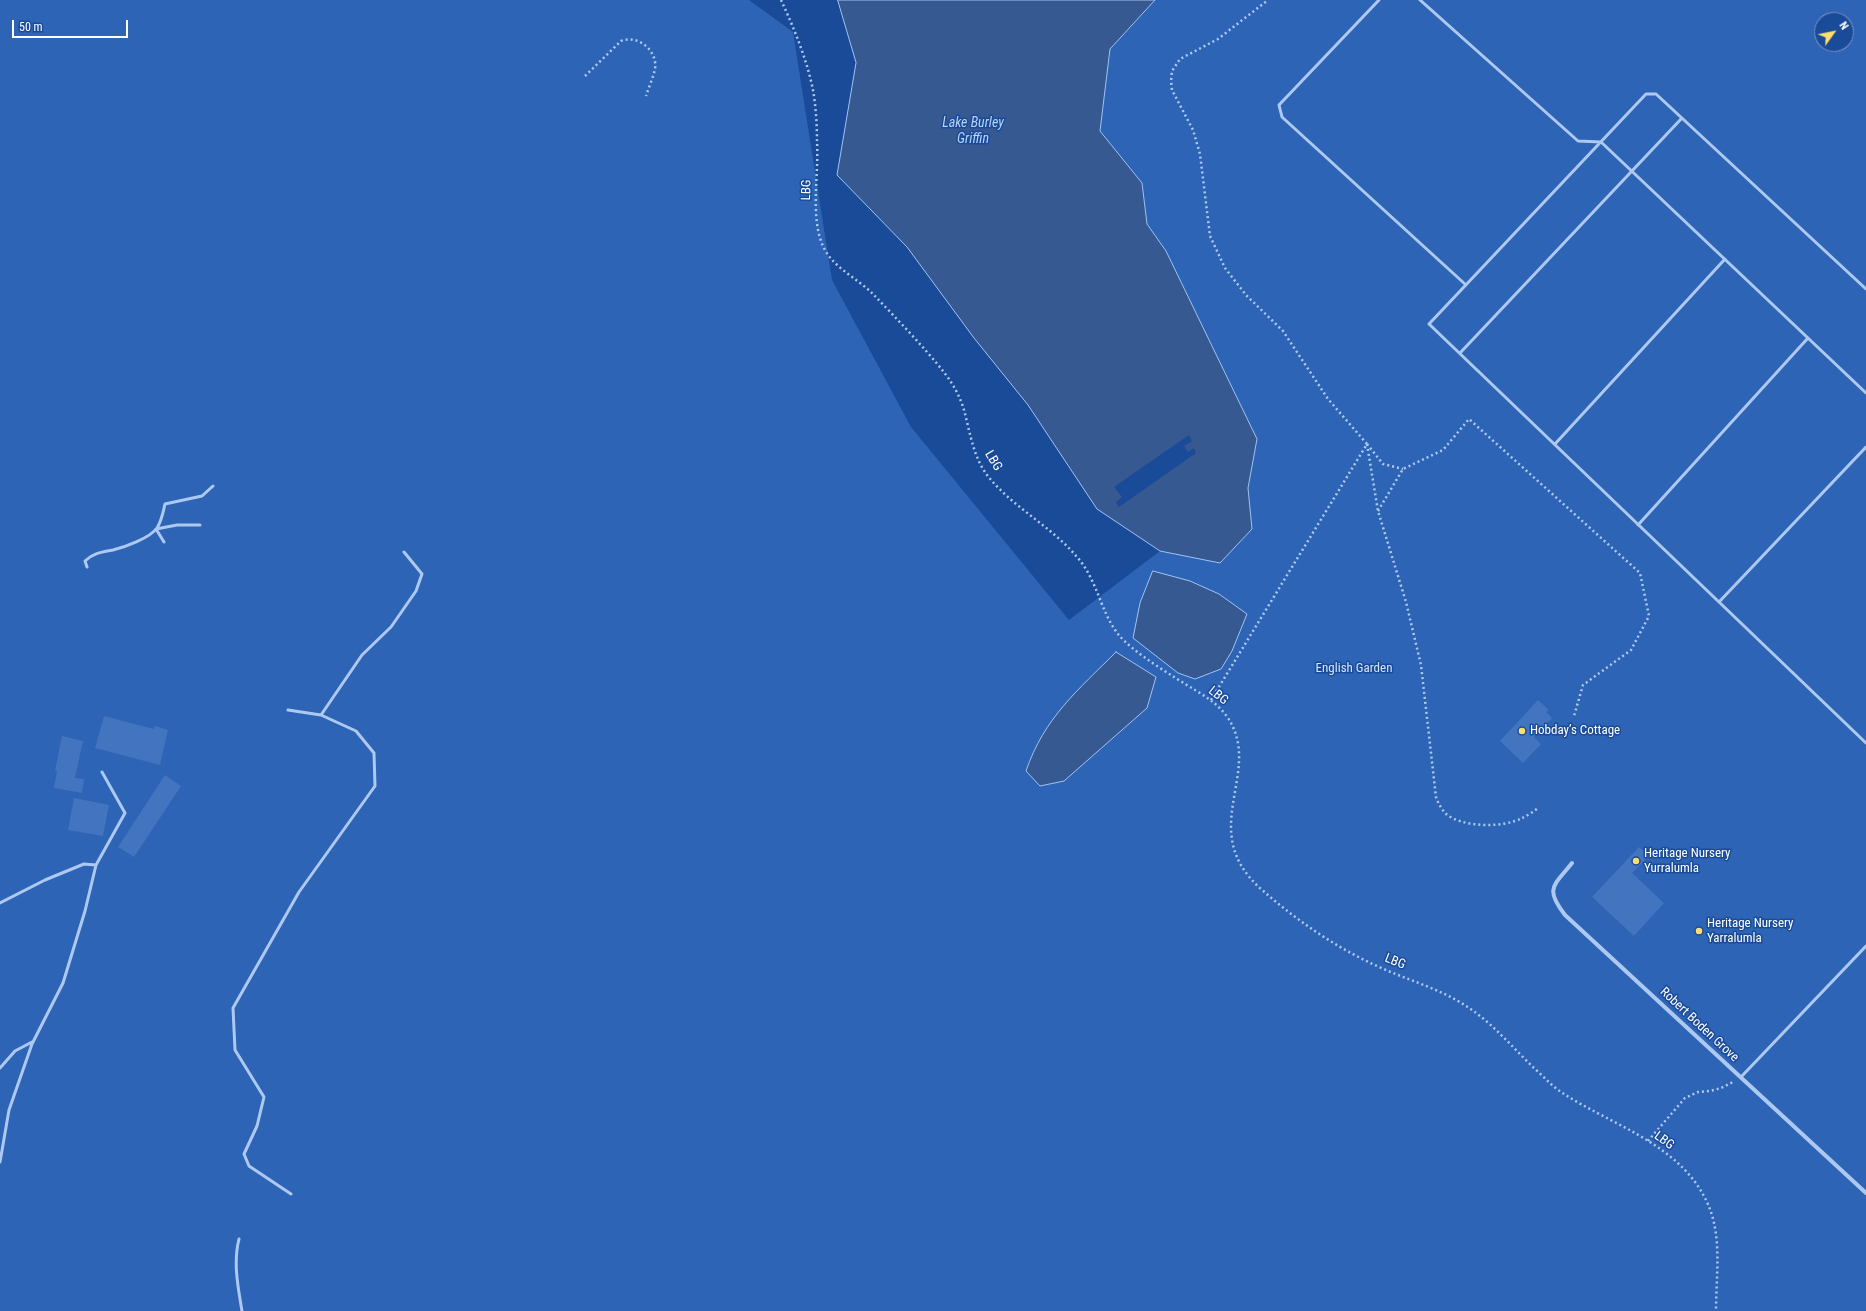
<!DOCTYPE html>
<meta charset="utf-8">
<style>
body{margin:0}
#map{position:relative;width:1866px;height:1311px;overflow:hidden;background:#1a4b98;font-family:"Roboto Condensed",sans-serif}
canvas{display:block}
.north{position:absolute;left:1814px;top:12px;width:40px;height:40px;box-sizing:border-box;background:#1a4b98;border:1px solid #7693c1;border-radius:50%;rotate:57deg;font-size:11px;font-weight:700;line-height:16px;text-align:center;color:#fff}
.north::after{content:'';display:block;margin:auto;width:14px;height:18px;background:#ffdc6e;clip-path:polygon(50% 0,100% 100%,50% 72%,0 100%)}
.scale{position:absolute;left:12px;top:20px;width:116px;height:18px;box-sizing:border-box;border:2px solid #fff;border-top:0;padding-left:5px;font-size:12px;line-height:14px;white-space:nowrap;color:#fff;-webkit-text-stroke:3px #1a4b98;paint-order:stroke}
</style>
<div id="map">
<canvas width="1866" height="1311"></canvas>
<div class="north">N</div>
<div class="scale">50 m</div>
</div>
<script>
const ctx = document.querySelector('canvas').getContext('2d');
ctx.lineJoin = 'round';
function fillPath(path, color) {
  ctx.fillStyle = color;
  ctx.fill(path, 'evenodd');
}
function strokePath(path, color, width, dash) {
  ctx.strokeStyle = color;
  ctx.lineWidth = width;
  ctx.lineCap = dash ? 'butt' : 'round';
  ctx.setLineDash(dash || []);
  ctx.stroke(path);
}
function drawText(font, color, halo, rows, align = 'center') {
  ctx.font = font + ' "Roboto Condensed",sans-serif';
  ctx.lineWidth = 3;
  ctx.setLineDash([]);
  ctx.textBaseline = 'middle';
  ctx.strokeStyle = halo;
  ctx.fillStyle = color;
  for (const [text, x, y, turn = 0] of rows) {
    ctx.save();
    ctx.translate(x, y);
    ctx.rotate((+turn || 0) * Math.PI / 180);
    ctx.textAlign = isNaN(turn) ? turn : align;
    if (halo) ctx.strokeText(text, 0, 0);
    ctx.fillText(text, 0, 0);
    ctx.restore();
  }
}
fillPath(new Path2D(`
 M0 0H749L793 32 832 280 911 427 1069 620 1160 551 1220 563 1252 529 1248 488 1257 439 1166 251 1147 224 1142 183 1100 131 1110 49 1155 0H1866V1311H0ZM1822 20H1846V44H1822Z`), '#2d64b5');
const water = new Path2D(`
 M838 0H1155L1110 49 1100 131 1142 183 1147 224 1166 251 1257 439 1248 488 1252 529 1220 563 1160 551 1097 509 1028 405 974 338 907 247 837 175 856 63Z
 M1153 571 1190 581 1219 594 1247 614 1232 651 1221 669 1195 679 1178 673 1133 638 1140 603Z
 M1116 652 1156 677 1147 708 1064 781 1040 786 1026 771C1044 718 1078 690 1116 652Z`);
fillPath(water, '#365992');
strokePath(water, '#a1c3f3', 1);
fillPath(new Path2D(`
 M1189 435 1192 441 1184 446 1188 452 1194 448 1196 453 1119 507 1116 502 1122 497 1114 487Z`), '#1a4b98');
fillPath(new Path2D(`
 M1538 700 1549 710 1546 712 1552 718 1534 737 1541 744 1523 763 1500 741Z
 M104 716 154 729 155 726 168 730 160 765 95 748Z
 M62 736 83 741 75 778 84 779 82 793 54 788 57 771H55Z
 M165 775 181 786 134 857 118 847Z
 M74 798 109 805 103 836 68 830Z
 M1639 847 1649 856 1632 873 1664 903 1634 936 1592 897Z`), '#4374bf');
strokePath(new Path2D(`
 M781 0C794 28 807 60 813 90 816 107 817 126 817 142 819 174 810 218 823 246 832 267 857 278 873 294 895 317 923 346 943 371 952 382 960 396 964 410 970 432 973 456 987 475 1012 507 1051 526 1077 557 1098 581 1100 611 1118 634 1132 652 1174 677 1195 690 1208 698 1219 705 1228 718 1264 773 1195 830 1261 889 1296 920 1335 947 1377 966 1409 981 1443 989 1472 1010 1495 1026 1515 1050 1535 1069 1544 1077 1552 1086 1561 1092 1611 1125 1678 1143 1706 1200 1723 1234 1716 1274 1716 1311
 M585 76 621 41C638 34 658 51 655 69 653 78 649 87 646 96
 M1367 444 1378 511 1406 602 1421 665 1436 797C1438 803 1441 808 1445 813 1461 828 1504 828 1522 818 1527 816 1533 812 1538 808
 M1367 444 1383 464 1403 469
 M1378 511 1403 469 1443 450 1469 419 1640 573 1649 616 1631 650 1583 685 1574 716
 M1211 700 1367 444 1328 399 1283 331 1246 295 1225 268 1210 236 1200 154 1193 130 1172 90 1171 81 1172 71 1180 59 1218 39 1268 0
 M1648 1141 1685 1098 1698 1092 1710 1091 1721 1088 1733 1082`), '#aec9f1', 2.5, [2, 3]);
strokePath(new Path2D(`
 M1379 0 1279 105 1282 117 1466 285
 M1420 0 1578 141 1601 142 1866 393
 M1866 289 1656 94H1646L1429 324 1719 602 1866 447
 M1460 353 1682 118
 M1555 444 1725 259
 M1638 525 1808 338
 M164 542 156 529 177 525H200
 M87 567 85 561C93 553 102 552 113 550 125 547 150 538 157 528 162 520 163 512 165 504L202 496 213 486
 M1719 602 1866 743
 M288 710 321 715 362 655 391 627 416 591 422 574 404 552
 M0 903 45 880 84 864 96 865
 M0 1068 15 1051 32 1042
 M1741 1077 1866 946
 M0 1162 9 1110 32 1044 63 983 85 911 96 865 125 813 102 772
 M291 1194 249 1166 244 1154 257 1126 264 1097 235 1050 233 1008 299 892 375 786 374 753 356 731 321 715
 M239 1239C233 1263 238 1287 242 1311`), '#aec9f1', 3);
strokePath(new Path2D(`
 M1572 863C1554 886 1544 888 1565 915L1866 1193`), '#aec9f1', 4);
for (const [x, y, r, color] of [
 [1522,731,4,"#ffdc6e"],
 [1636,861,4,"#ffdc6e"],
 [1699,931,4,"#ffdc6e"]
]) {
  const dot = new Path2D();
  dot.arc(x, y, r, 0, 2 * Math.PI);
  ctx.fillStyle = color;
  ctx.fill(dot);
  strokePath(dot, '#1a4b98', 1.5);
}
drawText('13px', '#fff', '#1a4b98', [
 ["LBG",807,190,-89],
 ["LBG",993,461,59],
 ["LBG",1218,696,39],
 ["LBG",1395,962,22],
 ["Robert Boden Grove",1699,1025,43],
 ["LBG",1664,1141,36]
]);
drawText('13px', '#d5e5fb', '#1a4b98', [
 ["English Garden",1354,669]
]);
drawText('13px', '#fff', '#1a4b98', [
 ["Hobday’s Cottage",1530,731],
 ["Heritage Nursery",1644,854],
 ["Yurralumla",1644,869],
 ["Heritage Nursery",1707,924],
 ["Yarralumla",1707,939]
], 'left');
drawText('italic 14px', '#bad3f7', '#1a4b98', [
 ["Lake Burley",973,123],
 ["Griffin",973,139]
]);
</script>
